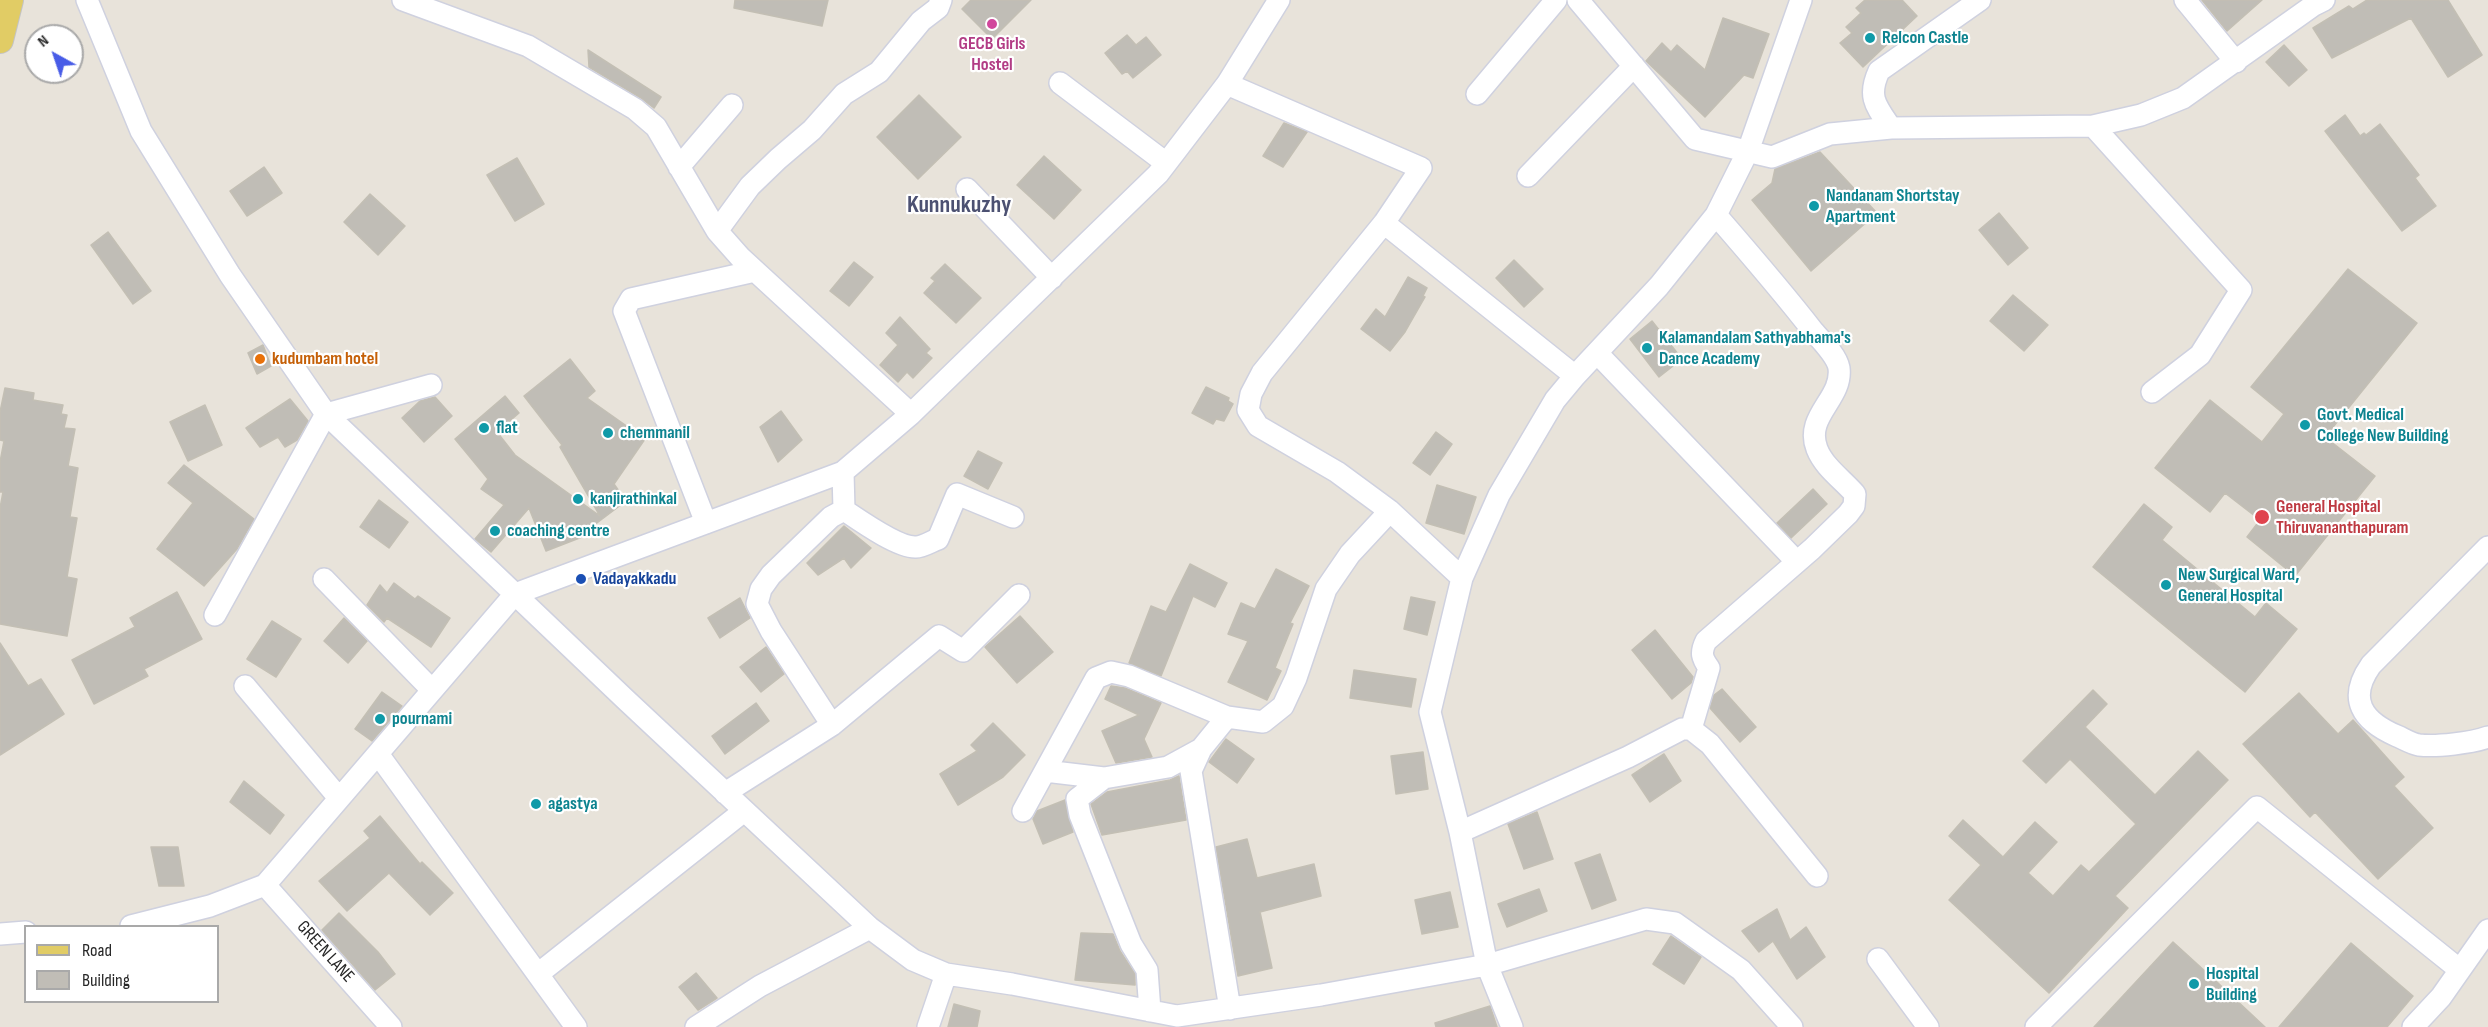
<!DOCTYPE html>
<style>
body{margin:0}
#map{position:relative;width:2488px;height:1027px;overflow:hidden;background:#e8e3da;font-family:"Sofia Sans Condensed",sans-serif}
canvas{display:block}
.legend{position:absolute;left:24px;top:925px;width:195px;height:78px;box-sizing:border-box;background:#fff;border:2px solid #a9a9a9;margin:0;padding:8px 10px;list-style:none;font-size:18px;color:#272727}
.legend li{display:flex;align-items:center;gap:12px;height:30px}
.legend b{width:30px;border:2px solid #a9a9a9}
.north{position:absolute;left:24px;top:24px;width:60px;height:60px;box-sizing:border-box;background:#fff;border:2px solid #a9a9a9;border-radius:50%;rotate:320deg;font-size:16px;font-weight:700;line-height:24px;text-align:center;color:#272727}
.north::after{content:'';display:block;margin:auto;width:21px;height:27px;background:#485ce7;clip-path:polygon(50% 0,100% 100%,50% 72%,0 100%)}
</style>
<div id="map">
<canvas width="2488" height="1027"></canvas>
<ul class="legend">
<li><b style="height:8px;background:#e1cc65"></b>Road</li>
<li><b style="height:16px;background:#c0bdb6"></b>Building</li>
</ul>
<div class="north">N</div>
</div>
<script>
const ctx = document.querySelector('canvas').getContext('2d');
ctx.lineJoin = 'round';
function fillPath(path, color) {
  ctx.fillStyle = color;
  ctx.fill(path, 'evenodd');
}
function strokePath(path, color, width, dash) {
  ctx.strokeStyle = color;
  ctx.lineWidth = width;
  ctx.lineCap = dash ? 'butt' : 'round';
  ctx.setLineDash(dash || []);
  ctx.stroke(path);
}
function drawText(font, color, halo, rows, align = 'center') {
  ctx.font = font + ' "Sofia Sans Condensed",sans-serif';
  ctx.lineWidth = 4.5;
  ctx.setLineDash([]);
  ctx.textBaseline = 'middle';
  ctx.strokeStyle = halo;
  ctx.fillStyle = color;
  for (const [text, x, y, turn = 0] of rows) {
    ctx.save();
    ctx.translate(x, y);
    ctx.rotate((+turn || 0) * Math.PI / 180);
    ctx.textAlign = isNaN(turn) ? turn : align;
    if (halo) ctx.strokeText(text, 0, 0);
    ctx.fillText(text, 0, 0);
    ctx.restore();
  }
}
const building = new Path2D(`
 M735 0H828L822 26 734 8Z
 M971 0H1031L992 39 962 9Z
 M1865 0H1902L1917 16 1863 67 1840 43 1852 33 1846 27 1861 13 1856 8Z
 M2202 0H2262L2227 31Z
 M2367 0H2448L2482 55 2448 77 2411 18 2332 58 2313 28 2349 6 2353 9Z
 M1723 18 1769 34 1753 78 1744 75 1705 117 1646 61 1662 43 1671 52 1677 45 1705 70Z
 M1127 35 1136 45 1146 37 1161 55 1133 78 1127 71 1122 74 1105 53Z
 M2284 45 2307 70 2289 86 2266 62Z
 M588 50 661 97 654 108 641 98 589 67Z
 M919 95 961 137 918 179 877 137Z
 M2345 115 2360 136 2364 133 2366 135 2380 124 2419 175 2415 178 2436 206 2402 231 2325 131Z
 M1284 123 1307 132 1283 167 1263 156Z
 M1820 152 1877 213 1811 271 1752 200 1772 183 1775 169Z
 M1044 156 1081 190 1054 219 1017 185Z
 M517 158 544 204 515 221 487 175Z
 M264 167 282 193 247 216 230 191Z
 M370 194 405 226 378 255 344 222Z
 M1999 213 2028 248 2008 265 1979 230Z
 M108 232 151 291 133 304 91 245Z
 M1514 260 1543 289 1524 307 1496 278Z
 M854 262 873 277 849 306 830 291Z
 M945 264 981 298 956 323 924 293 935 281 931 278Z
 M2348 269 2417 323 2325 437 2375 476 2295 576 2247 537 2260 520 2225 493 2210 512 2155 468 2210 400 2262 442 2284 414 2251 387Z
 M1408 277 1427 288 1423 296 1425 297 1405 332 1390 351 1361 329 1376 309 1385 317Z
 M2013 295 2048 325 2024 351 1990 321Z
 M900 317 930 349 926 353 932 358 913 378 907 372 898 382 880 365 898 345 886 333Z
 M1652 321 1682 359 1659 377 1630 339Z
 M263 345 271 366 257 374 248 353Z
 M570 359 595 391 587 398 645 439 614 484 626 501 581 535 582 537 546 551 529 508 491 552 475 539 504 505 481 489 488 479 455 439 505 396 519 413 497 432 515 455 600 516 560 447 562 445 524 396Z
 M1206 387 1229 398 1228 401 1233 404 1224 421 1216 419 1213 424 1192 413Z
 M5 388 34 393 33 400 63 405 61 414 67 415 64 428 75 429 68 466 78 468 70 517 77 518 67 577 77 579 67 636 0 624V508L3 492H0V462L4 441 0 440V412Z
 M435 397 452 416 424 442 402 418 420 401Z
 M290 399 308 421 297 440 285 447 278 437 260 447 246 428Z
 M205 405 222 445 188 461 170 422Z
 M781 411 802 440 778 462 760 427Z
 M1436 432 1452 444 1430 475 1413 463Z
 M978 451 1002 463 988 489 964 476Z
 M184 465 254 519 237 549 204 586 157 549 193 503 168 483Z
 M1437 485 1476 497 1464 534 1426 523Z
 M1813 489 1827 504 1791 538 1777 523Z
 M379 500 408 522 389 548 360 527Z
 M2144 504 2172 527 2162 540 2255 617 2266 603 2297 629 2245 692 2093 567Z
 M844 526 871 548 851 568 844 558 818 575 807 563Z
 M1190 564 1227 583 1215 607 1193 596 1161 676 1129 663 1151 606 1166 612Z
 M1276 569 1309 586 1290 623 1293 624 1275 668 1281 671 1267 700 1228 682 1248 641 1228 634 1241 603 1255 609Z
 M394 583 415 599 418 596 450 618 431 647 387 618 384 622 367 605 380 585 387 593Z
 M177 592 202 639 144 669 148 676 94 704 72 660 135 627 130 618Z
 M1411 597 1435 602 1427 635 1404 629Z
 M740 598 750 618 720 638 708 618Z
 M1020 616 1053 652 1017 683 985 647Z
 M344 618 367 641 348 663 324 641Z
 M272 621 301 639 276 677 247 659Z
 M1655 630 1693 677 1691 683 1672 699 1632 650Z
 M0 643 28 686 41 679 64 714 0 755Z
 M766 647 784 674 761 692 740 667Z
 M1354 670 1416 679 1411 707 1350 698Z
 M1111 686 1125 688 1161 703 1144 739 1152 757 1116 763 1102 731 1139 715 1105 699Z
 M1722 689 1756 727 1740 742 1710 708 1714 695Z
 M2093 690 2107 704 2085 727 2155 795 2198 751 2228 780 2115 896 2128 908 2049 993 1949 900 1981 865 1949 836 1963 820 2003 857 2035 822 2057 842 2028 873 2053 896 2081 865 2089 872 2136 824 2070 759 2046 783 2023 761Z
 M382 692 402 706 372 741 355 729Z
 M2299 693 2338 734 2353 720 2404 777 2394 786 2433 828 2378 879 2315 812 2310 817 2243 744Z
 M756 703 769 721 725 754 712 736Z
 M993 723 1025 755 1003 777 958 805 940 774 977 751 971 745Z
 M1226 739 1254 759 1237 783 1209 762Z
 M1423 752 1428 789 1396 794 1391 756Z
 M1664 754 1681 781 1650 802 1632 775Z
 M1179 776 1186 820 1102 835 1091 804 1107 792 1170 780Z
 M244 781 284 815 270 834 230 802Z
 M1065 800 1073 832 1043 844 1033 819 1037 811Z
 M1537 812 1553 859 1524 869 1508 824Z
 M380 816 420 864 422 862 453 893 430 915 389 873 347 911 319 881 370 838 364 831Z
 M1247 839 1257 878 1314 864 1321 896 1260 912 1272 968 1238 976 1216 847Z
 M151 847H178L184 886H159Z
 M1600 854 1616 900 1592 909 1575 863Z
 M1539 889 1547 911 1507 927 1498 904Z
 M1450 892 1458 927 1422 934 1415 900Z
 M1777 909 1790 940 1806 927 1825 957 1797 979 1773 941 1759 952 1742 931Z
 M339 913 378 952 395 974 375 990 322 930Z
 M1081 933 1113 934 1120 951 1135 974V985L1075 980Z
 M1671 936 1701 957 1684 984 1653 964Z
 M2173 942 2218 983 2265 1027H2094Z
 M2351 943 2413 996 2387 1027H2279Z
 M696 973 717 998 698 1010 679 987Z
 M954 1004 980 1011 977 1027H948Z
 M1490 1006 1497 1027H1436L1435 1023Z`);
fillPath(building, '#c0bdb6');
strokePath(building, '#c3bfb4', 1.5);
const minor = new Path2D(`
 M87 0 141 131 230 275 326 414 625 699 870 928 913 960 946 974 1012 984 1177 1016 1321 995 1487 965 1646 919 1675 923 1741 970 1792 1027
 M403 0 528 46 635 109 656 127 717 231
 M1578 0 1695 139 1772 157 1830 134 1891 128 2093 126 2141 115 2183 98 2314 5 2324 0
 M2185 0 2236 62
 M1060 83 1166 163
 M1227 84 1421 168 1384 223 1262 373 1251 394 1248 410 1258 426 1337 472 1390 511 1462 578
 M1477 94 1556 0
 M2093 126 2241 290 2200 355 2152 392
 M1891 128C1876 106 1867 97 1879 71L1980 0
 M679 167 732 105
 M1528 176 1634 66
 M967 189 1052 278
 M1384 223 1575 376
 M1598 354 1797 562
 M911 414 740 257 717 231 750 186 778 159 812 130 844 94 879 72 921 21 938 8 941 0
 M843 472 844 510 831 517 771 575 761 589 757 604 771 631 832 725 939 636 963 651 1019 595
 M844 510C859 520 898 548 916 547 923 547 932 541 938 539L957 494 1013 517
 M706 523 624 311 631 299 755 271
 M2488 547 2371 665C2347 699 2362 721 2397 736 2404 739 2412 744 2419 745 2437 747 2471 743 2488 737
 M324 579 432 690
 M215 615 326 414 431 385
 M245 686 339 798
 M1227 717 1201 749 1191 771 1230 1009
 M1691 729 1709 668C1702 658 1700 653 1706 641L1812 549 1848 514 1854 506 1855 494C1843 480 1824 467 1817 449 1804 416 1843 399 1839 368 1837 356 1821 340 1813 331 1782 291 1749 253 1716 215
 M378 754 576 1027
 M1045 771 1104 778
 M725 793 832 725
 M1023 811 1096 678 1111 672 1129 676 1227 717 1263 722 1283 706 1296 678 1326 589 1350 554 1390 511
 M1460 832 1628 757 1682 729H1691L1710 744 1817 876
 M265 885 391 1027
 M131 926 210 906 265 885 515 594 843 472 911 414 1158 174 1227 84 1279 0
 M0 934 26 932
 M1878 959 1928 1027
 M538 974 744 811
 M1150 1011 1147 970 1131 944 1080 815 1077 799 1104 778 1168 767 1201 749
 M696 1027 760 986 870 928
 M928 1027 946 974
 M1512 1027 1487 965 1460 832 1430 712 1462 578 1499 495 1555 400 1575 376 1659 286 1716 215 1748 151 1801 0
 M2036 1027 2257 807 2460 970
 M2413 1027 2441 997 2488 930`);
const major = new Path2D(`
 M0 40 10 0`);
strokePath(minor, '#cfd1df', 24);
strokePath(major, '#c3c3c3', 28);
strokePath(minor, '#fff', 21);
strokePath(major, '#e1cc65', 26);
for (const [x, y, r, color] of [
 [992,24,6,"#d1479c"],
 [1870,38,6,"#0f9aa8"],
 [1814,206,6,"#0f9aa8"],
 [1647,348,6,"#0f9aa8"],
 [260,359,6,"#e8710a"],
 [2305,425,6,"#0f9aa8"],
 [484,428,6,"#0f9aa8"],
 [608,433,6,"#0f9aa8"],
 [578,499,6,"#0f9aa8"],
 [2262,517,8,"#e0444e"],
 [495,531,6,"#0f9aa8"],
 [581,579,6,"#1a4fb4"],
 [2166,585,6,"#0f9aa8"],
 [380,719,6,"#0f9aa8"],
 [536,804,6,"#0f9aa8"],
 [2194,984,6,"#0f9aa8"]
]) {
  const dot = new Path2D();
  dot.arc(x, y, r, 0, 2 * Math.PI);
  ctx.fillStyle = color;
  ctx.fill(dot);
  strokePath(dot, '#fff', 2);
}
drawText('bold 18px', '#0d838f', '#fff', [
 ["Relcon Castle",1882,38],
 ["Nandanam Shortstay",1826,196],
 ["Apartment",1826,217],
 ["Kalamandalam Sathyabhama's",1659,338],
 ["Dance Academy",1659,359],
 ["Govt. Medical",2317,415],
 ["College New Building",2317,436],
 ["flat",496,428],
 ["chemmanil",620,433],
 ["kanjirathinkal",590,499],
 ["coaching centre",507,531],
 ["New Surgical Ward,",2178,575],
 ["General Hospital",2178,596],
 ["pournami",392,719],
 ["agastya",548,804],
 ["Hospital",2206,974],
 ["Building",2206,995]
], 'left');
drawText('bold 18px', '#b23c85', '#fff', [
 ["GECB Girls",992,44],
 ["Hostel",992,65]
]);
drawText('bold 18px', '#c56008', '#fff', [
 ["kudumbam hotel",272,359]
], 'left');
drawText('bold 18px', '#be3a42', '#fff', [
 ["General Hospital",2276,507],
 ["Thiruvananthapuram",2276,528]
], 'left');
drawText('bold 18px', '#164399', '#fff', [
 ["Vadayakkadu",593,579]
], 'left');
drawText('18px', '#272727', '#fff', [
 ["GREEN LANE",325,952,48]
]);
drawText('bold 24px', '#4c5172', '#fff', [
 ["Kunnukuzhy",959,206]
]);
</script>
